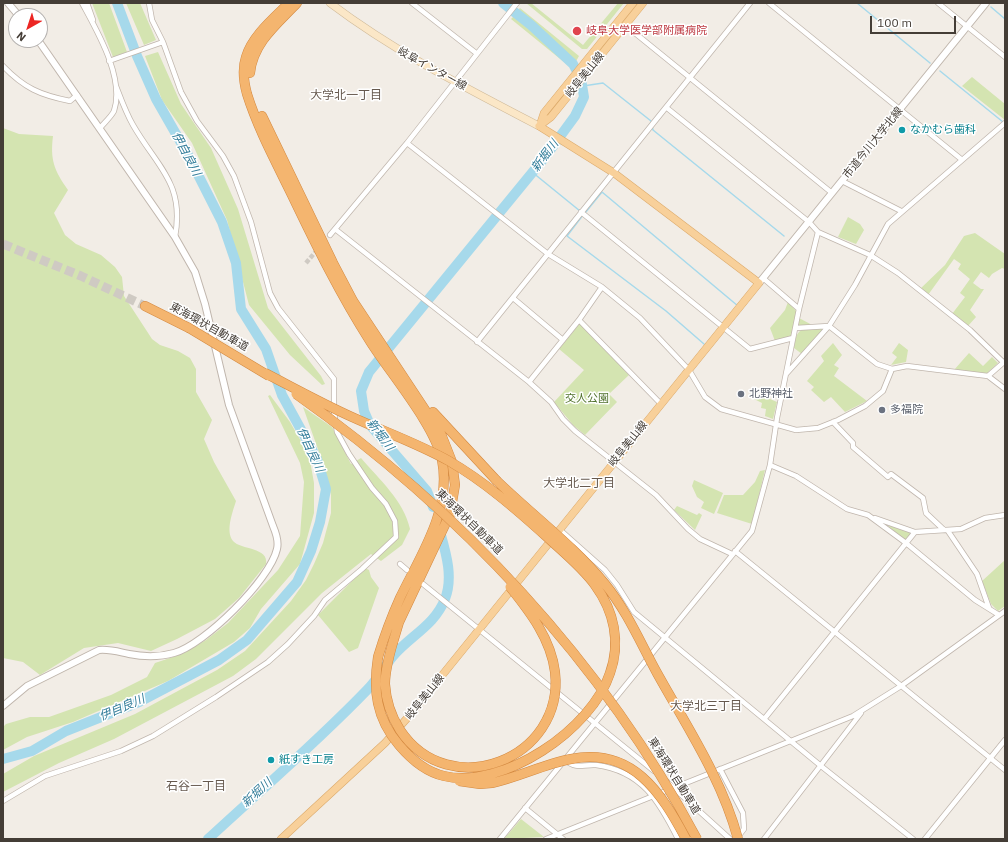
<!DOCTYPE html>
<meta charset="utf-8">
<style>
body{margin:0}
#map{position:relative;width:1008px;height:842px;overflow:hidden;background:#f2ede6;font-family:"IBM Plex Sans",sans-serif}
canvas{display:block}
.frame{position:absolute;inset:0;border:4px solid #443d36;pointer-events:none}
.north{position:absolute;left:8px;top:8px;width:40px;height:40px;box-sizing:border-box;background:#fff;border:1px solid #b4b1af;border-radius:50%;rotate:219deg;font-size:11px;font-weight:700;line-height:16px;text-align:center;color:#443d36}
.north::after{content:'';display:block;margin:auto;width:14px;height:18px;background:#ec2623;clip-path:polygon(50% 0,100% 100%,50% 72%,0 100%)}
.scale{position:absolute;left:870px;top:16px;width:86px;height:18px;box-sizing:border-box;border:2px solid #443d36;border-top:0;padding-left:5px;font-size:12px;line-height:14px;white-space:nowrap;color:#443d36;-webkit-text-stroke:3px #fff;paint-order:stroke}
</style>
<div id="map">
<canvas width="1008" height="842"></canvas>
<div class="frame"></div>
<div class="north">N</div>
<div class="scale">100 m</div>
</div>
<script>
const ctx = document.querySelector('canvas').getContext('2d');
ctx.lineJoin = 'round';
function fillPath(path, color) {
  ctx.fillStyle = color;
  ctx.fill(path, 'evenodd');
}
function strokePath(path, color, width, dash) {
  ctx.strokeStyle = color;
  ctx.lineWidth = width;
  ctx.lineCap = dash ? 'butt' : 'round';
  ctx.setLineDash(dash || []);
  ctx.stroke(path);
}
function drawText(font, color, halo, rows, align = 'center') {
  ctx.font = font + ' "IBM Plex Sans","Noto Sans JP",sans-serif';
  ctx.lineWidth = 3;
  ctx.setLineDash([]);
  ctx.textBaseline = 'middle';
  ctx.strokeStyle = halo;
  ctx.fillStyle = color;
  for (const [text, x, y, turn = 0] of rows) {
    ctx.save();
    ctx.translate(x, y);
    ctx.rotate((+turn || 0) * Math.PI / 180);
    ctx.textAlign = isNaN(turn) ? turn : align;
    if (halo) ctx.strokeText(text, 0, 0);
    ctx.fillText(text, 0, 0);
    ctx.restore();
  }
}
fillPath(new Path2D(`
 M92 3H109L127 52 113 57Z
 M126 3H140L156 40 144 45Z
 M526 3H531L583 45 618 3H624L587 49H582Z
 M520 8 579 56 575 63 517 11Z
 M515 15 572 65 570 67 511 19Z
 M158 52 181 104 211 148 238 209 268 308 321 376 325 384 322 385 290 355 249 305 227 220 192 143 162 100 145 56Z
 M972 77 1005 104V120L962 86Z
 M3 128 19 134 53 136C50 160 54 170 68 190L54 213 65 235 76 244 101 255 115 267 122 277 124 296 152 339 160 345 178 351 190 358 196 369V392L212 420 204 439 214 462 236 501C233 511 225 531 233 541 241 550 269 547 266 564L239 598 215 619 177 639 151 651 118 643 84 648 40 675 23 662 3 658Z
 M848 217 860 224 864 230 856 244 838 237Z
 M975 233 1005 254V269L1002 268 992 274 989 278 981 272 973 283 981 289H984L970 310 976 317 968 326 952 314 965 297 960 293 970 279 958 269 961 264 954 259 928 295 920 289 945 265 964 236Z
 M788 302 797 312 793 334 791 337 775 341 770 328 785 310Z
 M799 318 814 326 801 327 798 325Z
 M580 323 629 375 609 394 617 402 585 435 573 425 554 402 584 370 559 349Z
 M825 328 802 354 794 348C797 324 803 330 825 328Z
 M833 343 842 355 834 365 839 368 834 376 867 401 845 412 831 397 824 402 811 390 814 387 807 381 824 361 821 356Z
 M899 343 908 350 906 362 891 365 897 357 892 353Z
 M969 353 983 366 992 357 998 363 986 374 954 370Z
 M756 393 777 402 773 419 765 416 766 409 761 408 762 403 754 399Z
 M270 395 290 422 309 455 314 483V513L300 564 261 609 250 628 234 642 168 681 73 722 27 737 3 750V727L6 724 30 717H49L111 695 147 677 155 663 182 654 206 640 228 623 278 570 300 536 304 482 300 463 268 396Z
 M303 407 332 427 351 464 361 458C379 479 404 501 410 529L402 545 381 561 371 554 322 593 256 659 233 676 114 739 59 763 3 792V774L34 756 135 714 217 670 245 651 291 601 306 580 314 564 323 543 331 513V495L325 469Z
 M765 470 752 524 717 513 724 495H743L755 482 760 471Z
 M694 480 723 493 714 514 701 508 704 502 697 497 692 486Z
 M677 506 697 515 699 513 702 515 695 530 674 510Z
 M889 525 913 533 906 541 888 526Z
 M1005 560V606L998 611 991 604 982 581Z
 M365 568 369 570 371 577 379 588 358 648 349 652 318 615Z
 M521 819 544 837 504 839Z`), '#d4e4b1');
strokePath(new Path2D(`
 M857 3 930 63
 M991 7 1005 19
 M940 71 1003 122
 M583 86 603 83 651 121 653 130 784 236
 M532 172 580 211
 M585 213 602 192 738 306
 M583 215 567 236 666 311 704 344`), '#a6d9eb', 1.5);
strokePath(new Path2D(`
 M433 507 427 491 370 425 364 411 361 391 369 372 545 157 575 116 584 97 581 79 573 64 531 25 503 3
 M3 759 32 751 66 731 139 702 219 660 247 640 297 582 311 551 320 522 326 489 317 459 282 395 266 349 241 309 236 263 222 222 188 155 156 99 137 56 117 3
 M208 839C261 790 317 742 367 690 377 680 384 667 393 656 410 636 435 625 445 599 454 576 445 550 439 528`), '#a6d9eb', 10);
strokePath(new Path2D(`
 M306 263 318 249`), '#cfcac3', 4.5, [4.5, 2]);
strokePath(new Path2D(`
 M3 244 81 276 145 306`), '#cfcac3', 9, [9, 4.5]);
const minor = new Path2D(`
 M82 3C97 31 125 78 114 111 111 117 104 123 100 128
 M87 3 93 20
 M412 3 476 53
 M769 3 961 159
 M938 3 1005 57
 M625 25 832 193
 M109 61 163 42
 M3 66C24 88 40 95 70 101L77 95
 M116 86C121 99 126 113 133 125 157 167 185 183 175 237
 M667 108 809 222 818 232 870 255 898 273 970 330 1003 362
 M407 143 548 254 602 287 640 318 689 370 705 397 721 409 796 430 818 428 838 420 865 406 883 391 892 369
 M842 181 901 211
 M581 212 750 349 793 338
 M335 229 529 382 551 402 563 419 575 431 656 495 688 529 700 539 732 554
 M330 235 407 143 517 3
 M763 278 799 309
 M513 298 563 340
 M579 320 661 404
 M796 328 829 326 877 364 892 369 907 366 988 376 1005 389
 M477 342 750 3
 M787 373 829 326 855 285 888 224 1005 123
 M988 376 1004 362
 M529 382 579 320 602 287
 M833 422 853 443V447L888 477 891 474 923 498 926 513 944 530
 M770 465 796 476 847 509 868 515 906 543 975 600 999 615
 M875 518 915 532
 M560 530 605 570 617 585 634 612 821 766 913 839
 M948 531 977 574 989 608
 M735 551 1005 770
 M400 564 407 570
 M423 584 654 771
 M765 718 915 532 961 529 985 518 1005 515
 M565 760C577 770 583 764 596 765 642 771 659 801 678 839
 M720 769 743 813 744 829 737 838
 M666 781 730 839
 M3 801 45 776 121 751 153 736 216 697 268 662 288 644 314 616 325 600 362 569 396 537 395 521 386 504 372 488 349 454 337 432 334 412V379L278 308 270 293 251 222 234 176 223 156 197 121 181 92 163 42 152 20 149 3
 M525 808 563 839
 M500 839 752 531 770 465 777 418 799 309 818 232
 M546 839 853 716 901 686 1005 611
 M764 839 861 713
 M925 839 1005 740`);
const tertiary = new Path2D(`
 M8 3 19 16
 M759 283 986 3
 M3 706 27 686 99 650C110 649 119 652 129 654 144 657 160 657 174 653 204 645 270 580 277 549 279 541 276 533 273 526L229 405 205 304 195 272 175 237 38 40`);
const secondary = new Path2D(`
 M330 3C395 52 466 88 539 126`);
const primary = new Path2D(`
 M540 125 544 113 633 3
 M539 126 551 117 643 3
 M281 839 385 743 410 715 759 283 614 173 539 126`);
const motorway = new Path2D(`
 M289 3C274 18 252 36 246 57 242 69 244 83 247 94 258 129 276 162 292 195 316 245 340 294 370 341 390 373 435 425 442 460 452 510 420 556 400 598 391 618 384 637 378 657
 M250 73C253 43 277 24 297 3
 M262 116 333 263 353 301 441 434 452 462 455 485 450 514 399 622 393 642
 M145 306 189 328
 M433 412 496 480`);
strokePath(minor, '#c0b6ad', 6);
strokePath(tertiary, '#c0b6ad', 8);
strokePath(secondary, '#cfb998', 8);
strokePath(primary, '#dcaa6b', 8);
strokePath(motorway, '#d3883f', 10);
strokePath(minor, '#fff', 4.5);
strokePath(tertiary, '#fff', 6);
strokePath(secondary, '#fbe7c7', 7);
strokePath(primary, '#f8d09a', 7);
strokePath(motorway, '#f4b56f', 9);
const motorwayBridge = new Path2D(`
 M189 328 269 376
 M265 373C294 388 323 404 352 417 385 432 419 444 449 461 485 482 516 509 547 537 563 552 582 567 595 585 614 611 621 642 610 673 592 729 503 790 444 776 426 772 410 758 399 745 376 718 373 690 378 657
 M296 394C460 510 602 661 697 839
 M496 480C531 514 575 547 605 584 627 611 641 644 657 673 687 727 722 779 738 839
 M393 642C389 656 385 670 385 684 386 701 391 716 400 730 449 804 565 759 555 672 551 639 530 612 510 587
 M459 781 480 784 492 783C519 777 544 764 571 759 632 747 661 792 686 839`);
strokePath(motorwayBridge, '#d3883f', 10, []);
strokePath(motorwayBridge, '#f4b56f', 9);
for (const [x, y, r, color] of [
 [577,31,5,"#e0444e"],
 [902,130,4,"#0f9aa8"],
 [741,394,4,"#6b7280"],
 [882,410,4,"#6b7280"],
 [271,760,4,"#0f9aa8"]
]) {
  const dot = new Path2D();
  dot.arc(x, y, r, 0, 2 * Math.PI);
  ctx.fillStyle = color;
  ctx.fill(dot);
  strokePath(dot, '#fff', 1.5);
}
drawText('11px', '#be3a42', '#fff', [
 ["岐阜大学医学部附属病院",586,31]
], 'left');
drawText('11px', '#443d36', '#fff', [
 ["岐阜インター線",432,69,29],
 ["岐阜美山線",585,75,-51],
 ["市道今川大学北線",873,143,-51],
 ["東海環状自動車道",209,327,29],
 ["岐阜美山線",628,444,-51],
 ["東海環状自動車道",469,522,44],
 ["岐阜美山線",425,697,-51],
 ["東海環状自動車道",674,776,58]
]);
drawText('11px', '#0d838f', '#fff', [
 ["なかむら歯科",910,130],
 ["紙すき工房",279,760]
], 'left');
drawText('11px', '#5b616d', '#fff', [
 ["北野神社",749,394],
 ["多福院",890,410]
], 'left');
drawText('11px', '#51722d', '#fff', [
 ["交人公園",587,399]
]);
drawText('12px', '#66594e', '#fff', [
 ["大学北一丁目",346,96],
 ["大学北二丁目",579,484],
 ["大学北三丁目",706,707],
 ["石谷一丁目",196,787]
]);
drawText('italic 12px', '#327d9a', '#fff', [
 ["伊自良川",186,154,62],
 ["新堀川",545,156,-53],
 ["新堀川",380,435,53],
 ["伊自良川",310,450,65],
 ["伊自良川",122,708,-23],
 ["新堀川",257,793,-43]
]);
</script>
